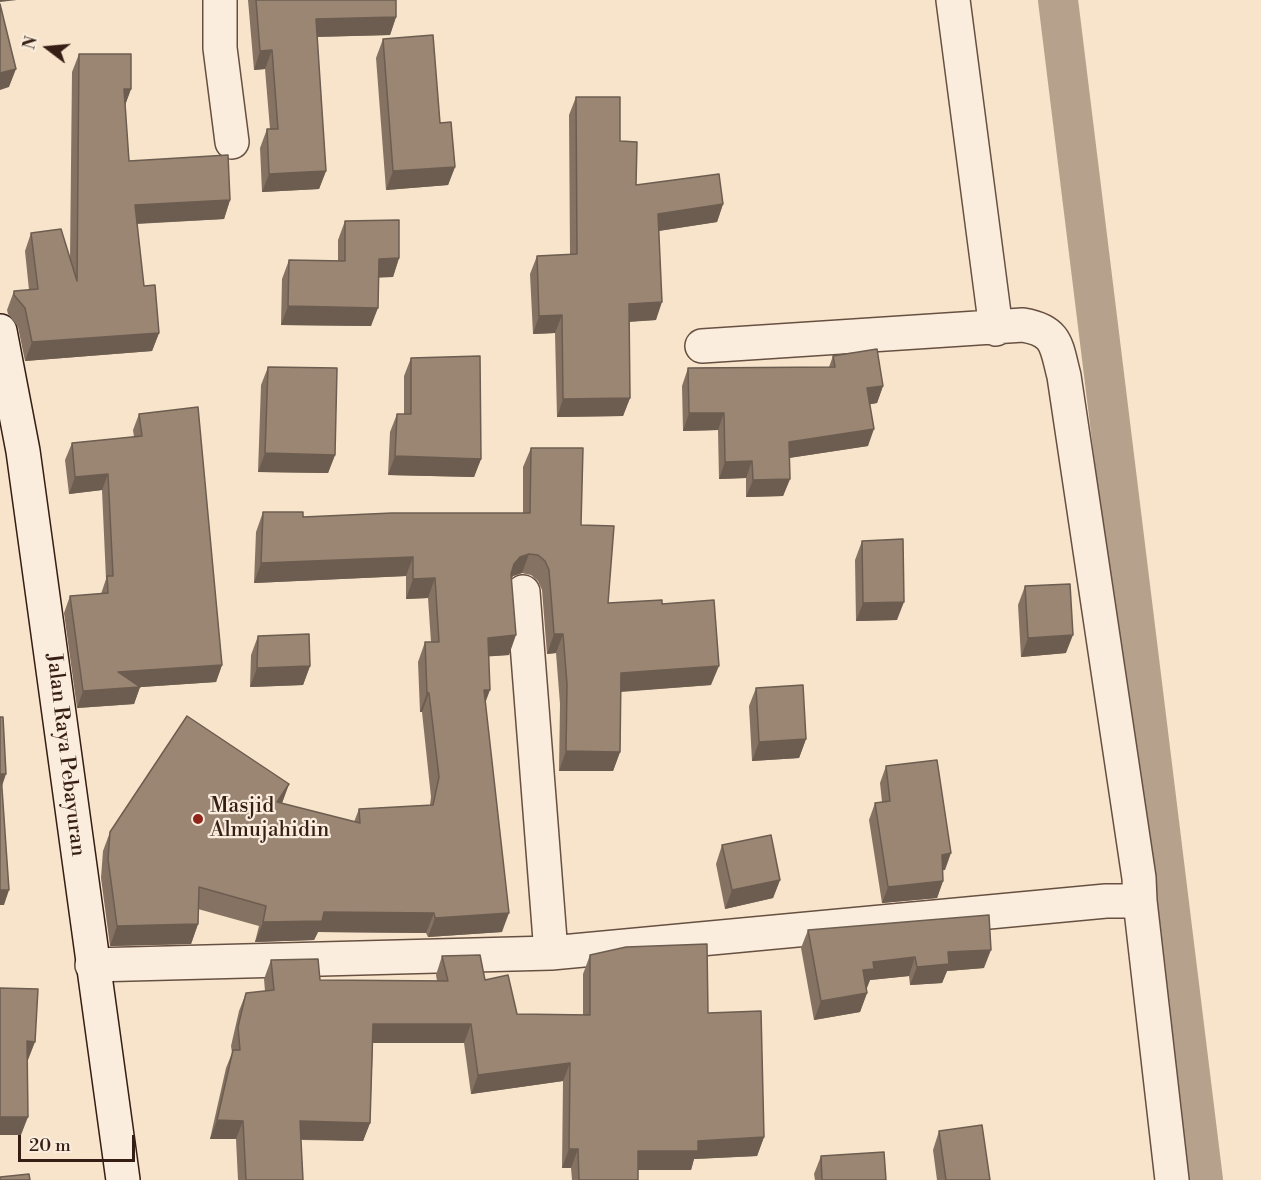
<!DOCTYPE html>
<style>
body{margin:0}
#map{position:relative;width:1261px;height:1180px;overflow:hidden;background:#f7e4ca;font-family:"Libre Bodoni",serif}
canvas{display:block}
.north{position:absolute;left:18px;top:18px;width:60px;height:60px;-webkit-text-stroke:4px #faeddd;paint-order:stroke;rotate:286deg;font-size:16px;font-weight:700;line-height:24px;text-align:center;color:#371e15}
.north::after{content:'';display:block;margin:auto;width:21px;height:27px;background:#371e15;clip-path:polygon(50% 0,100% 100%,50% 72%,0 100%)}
.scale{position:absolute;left:18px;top:1135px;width:117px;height:27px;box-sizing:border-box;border:3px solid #371e15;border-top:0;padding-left:8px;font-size:18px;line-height:21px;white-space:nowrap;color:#371e15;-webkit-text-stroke:4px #faeddd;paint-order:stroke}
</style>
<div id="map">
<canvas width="1261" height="1180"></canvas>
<div class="north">N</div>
<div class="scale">20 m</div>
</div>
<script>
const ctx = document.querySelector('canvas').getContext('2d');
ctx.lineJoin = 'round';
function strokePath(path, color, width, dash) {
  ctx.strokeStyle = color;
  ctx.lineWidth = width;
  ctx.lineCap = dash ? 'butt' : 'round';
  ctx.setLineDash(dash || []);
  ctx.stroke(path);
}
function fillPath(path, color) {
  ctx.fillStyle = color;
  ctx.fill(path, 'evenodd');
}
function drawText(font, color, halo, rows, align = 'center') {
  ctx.font = font + ' "Libre Bodoni",serif';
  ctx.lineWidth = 4.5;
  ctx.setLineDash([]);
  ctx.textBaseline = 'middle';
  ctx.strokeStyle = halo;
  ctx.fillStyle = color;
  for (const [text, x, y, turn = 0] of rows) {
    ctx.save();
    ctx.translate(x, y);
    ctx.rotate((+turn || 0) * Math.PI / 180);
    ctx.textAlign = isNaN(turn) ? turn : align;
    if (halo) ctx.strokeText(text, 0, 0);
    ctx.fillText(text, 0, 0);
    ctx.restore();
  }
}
strokePath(new Path2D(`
 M1058 0 1203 1180`), '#b6a18c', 40);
const street = new Path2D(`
 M220 0V48L232 142
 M953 0 996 329
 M523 592 551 953
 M1140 901 1172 1180
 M92 965 551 953 1106 901H1140L1139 878 1064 376C1056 346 1058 331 1023 325L702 346`);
const secondary = new Path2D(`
 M0 331 23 451 123 1180`);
strokePath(street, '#675042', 36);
strokePath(secondary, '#371e15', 36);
strokePath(street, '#faeddd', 33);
strokePath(secondary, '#faeddd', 33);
fillPath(new Path2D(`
 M248 0H396V17L390 35 317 37 326 171 319 189 262 192 260 148 267 129H270L265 69 254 70Z
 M383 39 440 123 455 167 448 185 386 190 376 58Z
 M79 54 131 89 125 105 129 161 230 200 224 219 137 224 144 286 159 333 152 351 25 361 18 327 8 314 7 310 14 291 29 290 25 251 31 233 70 260 72 72Z
 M576 97 620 141 636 185 723 204 717 222 659 231 656 320 629 322 630 398 623 416 557 417 555 333 533 334 530 274 537 256 570 255 569 115Z
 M345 221 399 258 393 277H378L371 326 281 325 282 279 289 260 338 261V240Z
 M833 356 883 386 877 403 870 404 868 446 789 458 790 479 783 496 746 497V478L719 479 718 430 683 431 682 386 688 368 829 367Z
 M411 358 481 459 474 477 388 475 390 432 397 414H404V376Z
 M268 367 335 455 328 473 258 472 261 385Z
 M139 414 222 665 216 682 140 687 134 704 77 708 64 613 70 596 101 594 106 579 102 490 69 494 65 460 72 443 134 437 133 430Z
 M531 448 581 525 608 603 662 604 711 685 621 692 620 752 613 771H559L560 704 556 653 547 654 542 590 538 581 531 575 522 573 513 576 512 578 509 655 489 656 485 703 502 932 428 937 426 933 318 932 314 940 255 942 259 926 198 909V924L191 944 110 946 101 878 103 851 110 832 289 784 282 803 354 822 359 809 430 805 431 797 422 712H420L418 662 425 642H431L428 598 406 599V576L254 583 256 532 263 512 303 517 523 513V467Z
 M862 541 897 620 856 621 855 560Z
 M1025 586 1066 653 1021 657 1018 605Z
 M258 636 310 666 303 685 250 687 251 655Z
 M756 688 806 739 799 758 752 761 749 706Z
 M886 766 945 870H942L943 881 937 898 882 903 869 820 875 803 882 802 880 783Z
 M722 845 780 880 773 898 725 909 716 864Z
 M808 930 984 968 947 971 942 983 910 985 909 976 870 980 866 988 867 993 860 1012 814 1020 801 948Z
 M590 955 708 1013 764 1137 757 1156 694 1159 691 1170H638V1180H572L571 1168H562L563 1081 471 1094 464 1043H373L370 1123 363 1141 301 1140 303 1180H238L236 1139H210L226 1068 232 1053 231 1046 239 1011 246 993 265 991 264 979 271 960 320 980 437 981 436 975 442 956 485 980 517 1014 583 1015V974Z
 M939 1131 990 1180H937L933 1150Z
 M821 1156 886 1180H815L814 1174Z`), '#857263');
fillPath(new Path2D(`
 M0 0H17L0 2Z
 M396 17 390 35 309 37 316 19Z
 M272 50 265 69 254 70 260 51Z
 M16 69 9 87 0 90V73Z
 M124 89H131L124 108Z
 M455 167 448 185 386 190 393 171Z
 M326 171 319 189 262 192 269 174Z
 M230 200 224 219 128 224 135 205Z
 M723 204 717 222 651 232 658 214Z
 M399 258 393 277 372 278 379 259Z
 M662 302 656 320 622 322 629 304Z
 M288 306 378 308 371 326 281 325Z
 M562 315 555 333 533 334 539 316Z
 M159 333 152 351 25 361 32 342Z
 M883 386 877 403 861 406 867 388Z
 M630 398 623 416 557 417 563 399Z
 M689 413H724L718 430 683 431Z
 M874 429 868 446 782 459 789 442Z
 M265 453 335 455 328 473 258 472Z
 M395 456 481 459 474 477 388 475Z
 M752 461 746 478 719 479 725 462Z
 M108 474 102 490 69 494 75 477Z
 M790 479 783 496 746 497 753 480Z
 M529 554 522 573 513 576 506 583 514 564 520 557Z
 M413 557 406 576 254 583 261 563Z
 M435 578 428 598 406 599 413 579Z
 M904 602 897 620 856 621 863 603Z
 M554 634H563L556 653 547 654Z
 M516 635 509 655 481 657 488 638Z
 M1073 635 1066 653 1021 657 1028 638Z
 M222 665 216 682 112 689 118 672Z
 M310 666 303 685 250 687 257 668Z
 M719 666 711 685 614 692 621 673Z
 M140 687 134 704 77 708 83 691Z
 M484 690H490L483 709Z
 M427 693H429L422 712H420Z
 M806 739 799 758 752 761 759 742Z
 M566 751 620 752 613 771H559Z
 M1 774H6L1 789Z
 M289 784 282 803 277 802Z
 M951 853 945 870 936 871 942 855Z
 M780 880 773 898 725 909 732 890Z
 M943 881 937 898 882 903 888 887Z
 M0 890H9L4 905H0Z
 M324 912 434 913 426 933 318 932 314 940 255 942 263 922Z
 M509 913 502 932 428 937 435 918Z
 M198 924 191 944 110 946 117 926Z
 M991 950 984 968 947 971 942 983 910 985 917 967 948 952Z
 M915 957 909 976 870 980 867 988 856 989 863 970 873 962Z
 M867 993 860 1012 814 1020 821 1001Z
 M373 1024H471L464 1043H366Z
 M27 1041 35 1042 28 1060 21 1059Z
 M570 1063 563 1081 471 1094 478 1075Z
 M0 1117H28L21 1135H0Z
 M217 1120 243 1121 236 1139H210Z
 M300 1121 370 1123 363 1141 293 1139Z
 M764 1137 757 1156 694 1159 691 1170H631L638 1151 698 1141Z
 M569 1149H578L571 1168H562Z`), '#6c5d50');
const building = new Path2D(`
 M256 0H396V17L316 19 326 171 269 174 267 129H278L272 50 260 51Z
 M0 4 16 69 0 73Z
 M433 35 440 123 451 122 455 167 393 171 383 39Z
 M79 54H131V89H124L129 161 228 155 230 200 135 205 144 286 155 285 159 333 32 342 25 308 14 295V291L38 289 31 233 61 229 77 281Z
 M576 97H620V141L637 142 636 185 719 174 723 204 658 214 662 302 629 304 630 398 563 399 562 315 539 316 537 256 577 254Z
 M399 220V258L379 259 378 308 288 306 289 260 345 261V221Z
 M877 349 883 386 867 388 874 429 789 442 790 479 753 480 752 461 725 462 724 413H689L688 368 835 367 833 356Z
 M480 356 481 459 395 456 397 414H411V358Z
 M268 367 337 368 335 455 265 453Z
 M198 407 222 665 118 672 140 687 83 691 70 596 108 593 107 576H113L108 474 75 477 72 443 142 436 139 414Z
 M531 448H583L581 525 614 526 608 603 662 600V604L714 600 719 666 621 673 620 752 566 751 567 684 563 634H554L549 570 545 561 538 555 529 554 520 557 514 564 511 574 516 635 488 638 490 690H484L509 913 435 918 434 913 324 912 322 921 263 922 266 906 199 887 198 924 117 926 108 859 110 832 187 716 289 784 277 802 360 823 359 809 433 805 439 777 429 693H427L425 642H439L435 578 413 579V557L261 563 263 512H303V517L392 513H530Z
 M903 539 904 602 863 603 862 541Z
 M1070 584 1073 635 1028 638 1025 586Z
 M309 634 310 666 257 668 258 636Z
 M803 685 806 739 759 742 756 688Z
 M0 717H3L6 774H1L9 890H0Z
 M937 760 951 853 942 855 943 881 888 887 875 803 890 801 886 766Z
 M771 835 780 880 732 890 722 845Z
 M989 915 991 950 948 952 949 964 917 967 915 957 873 962 874 969 863 970 867 993 821 1001 808 930Z
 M707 944 708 1013 761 1011 764 1137 698 1141V1151H638V1180H579L578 1149H569L570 1063 478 1075 471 1024H373L370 1123 300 1121 303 1180H246L243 1121 217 1120 233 1050H240L238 1027 246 993 274 990 271 960 318 959 320 980 448 981 442 956 480 955 485 980 508 975 517 1014 590 1015V955L626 947Z
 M0 988 38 989 35 1042 27 1041 28 1117H0Z
 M982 1125 990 1180H946L939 1131Z
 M884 1152 886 1180H822L821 1156Z
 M29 1174 30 1180H0V1177Z`);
fillPath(building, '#9b8573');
strokePath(building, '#6c5d50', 1.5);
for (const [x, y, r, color] of [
 [198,819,6,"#8f2418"]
]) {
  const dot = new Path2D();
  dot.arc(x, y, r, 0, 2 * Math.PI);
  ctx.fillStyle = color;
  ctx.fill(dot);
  strokePath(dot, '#faeddd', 2);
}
drawText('21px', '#371e15', '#faeddd', [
 ["Jalan Raya Pebayuran",65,755,83]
]);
drawText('21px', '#371e15', '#faeddd', [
 ["Masjid",210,807],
 ["Almujahidin",210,831]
], 'left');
</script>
